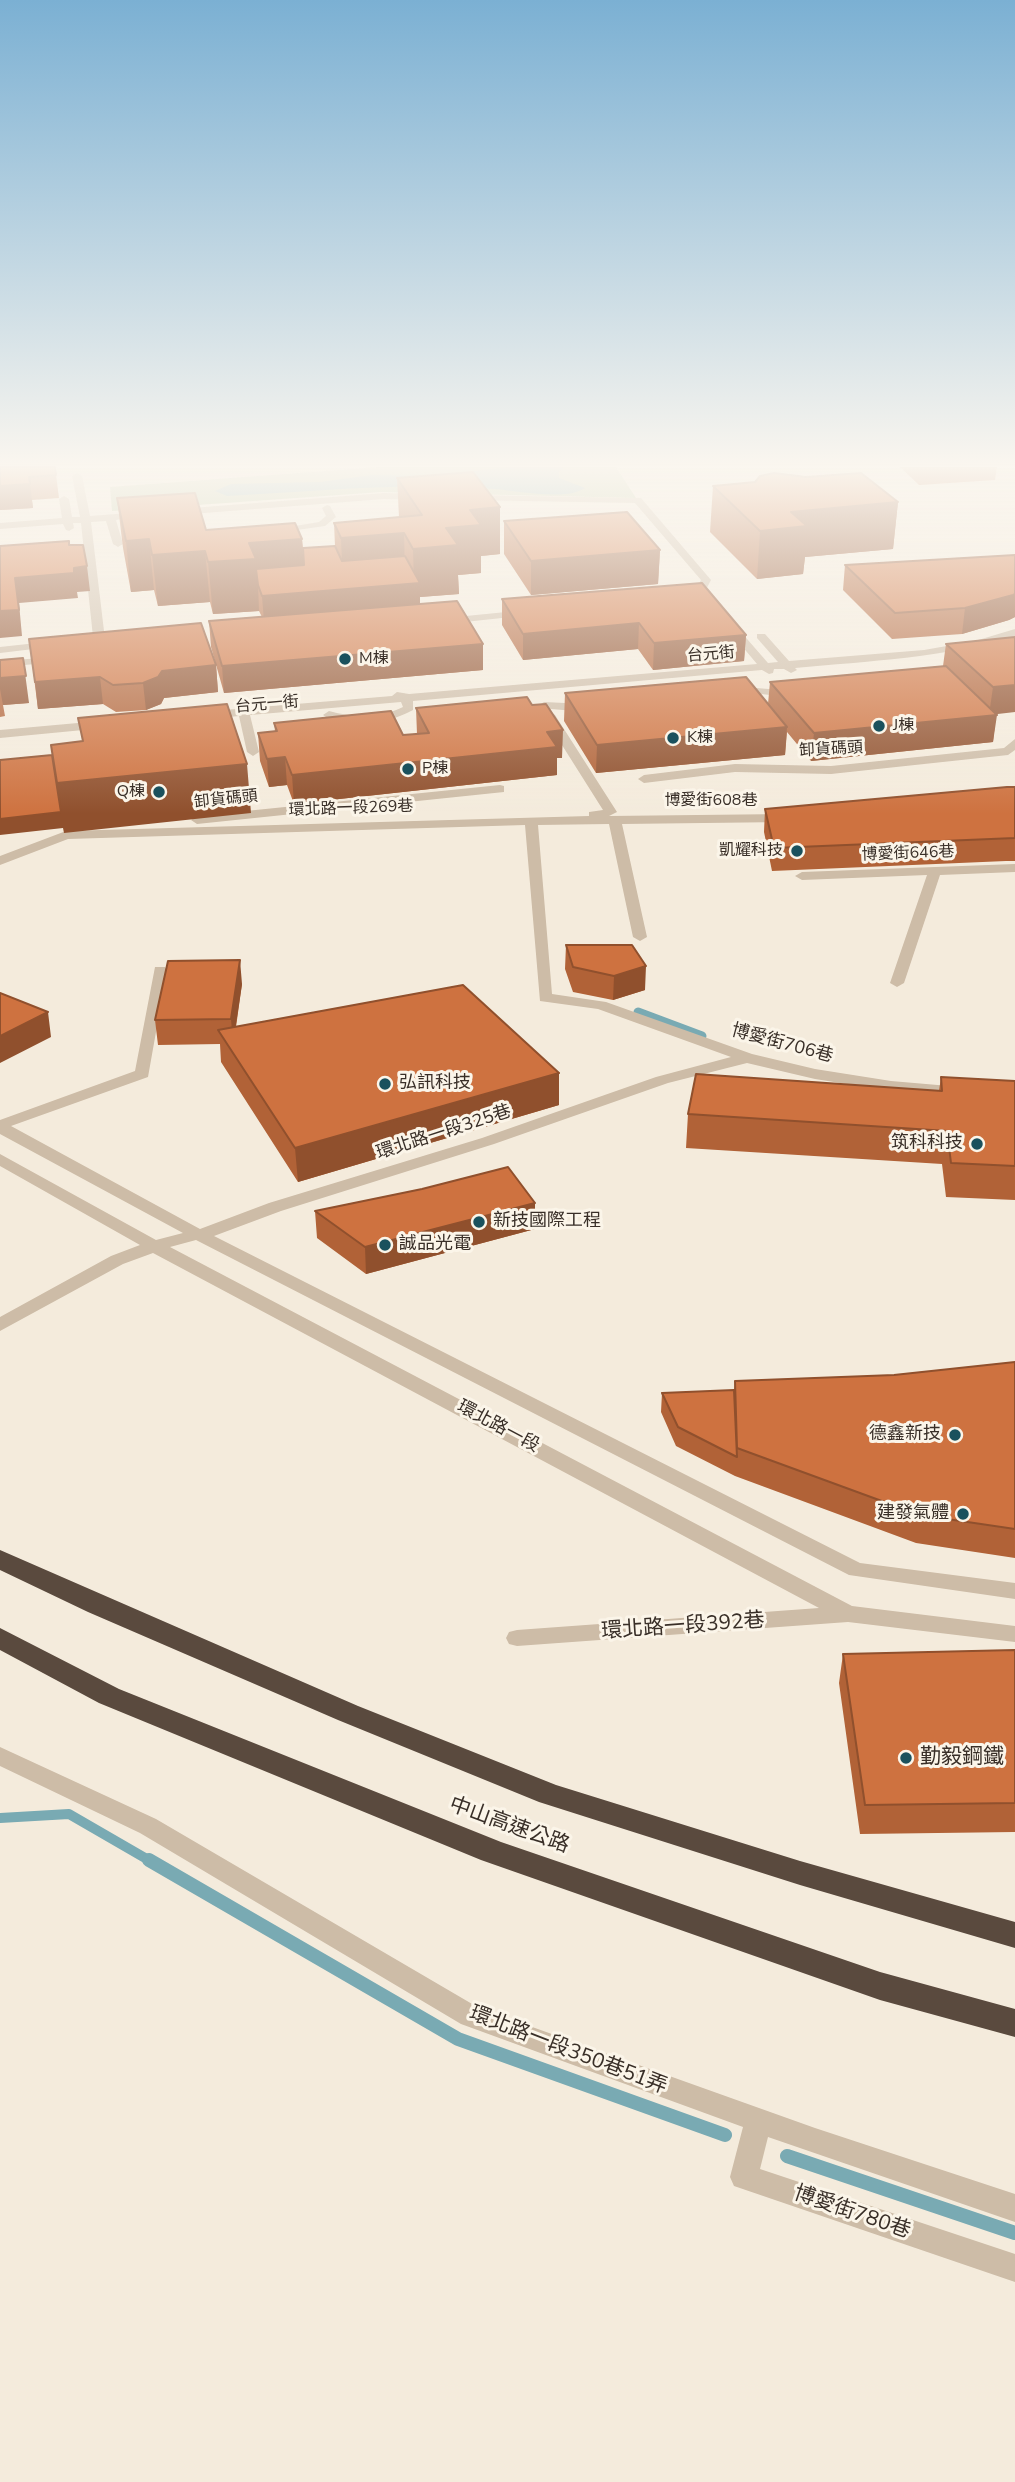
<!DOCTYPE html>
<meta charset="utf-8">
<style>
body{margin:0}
canvas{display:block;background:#f4ebdc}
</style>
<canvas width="1015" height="2482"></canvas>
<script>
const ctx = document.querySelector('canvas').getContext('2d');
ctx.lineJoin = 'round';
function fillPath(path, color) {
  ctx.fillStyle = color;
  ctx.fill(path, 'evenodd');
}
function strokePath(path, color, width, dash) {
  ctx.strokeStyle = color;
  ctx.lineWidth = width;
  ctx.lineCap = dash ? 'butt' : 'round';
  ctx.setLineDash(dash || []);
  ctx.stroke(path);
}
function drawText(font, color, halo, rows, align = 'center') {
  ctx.font = font + ' "Nunito Sans","Noto Sans TC",sans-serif';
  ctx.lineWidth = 6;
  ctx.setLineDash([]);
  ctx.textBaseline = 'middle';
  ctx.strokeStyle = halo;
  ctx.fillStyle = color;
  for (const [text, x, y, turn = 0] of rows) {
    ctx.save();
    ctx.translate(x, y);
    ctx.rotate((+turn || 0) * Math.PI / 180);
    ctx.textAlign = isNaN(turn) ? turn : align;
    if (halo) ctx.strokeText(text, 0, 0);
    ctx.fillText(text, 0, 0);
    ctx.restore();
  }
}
fillPath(new Path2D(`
 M379 467H616L636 498 381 492 112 511 110 487Z`), '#b1c49b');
fillPath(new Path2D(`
 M510 467H565L559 472V478L585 488C566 501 518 491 495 489 405 482 317 491 227 496L215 491 231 484 320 482 372 475 427 476Z`), '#79aab3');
strokePath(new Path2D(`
 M638 1012 702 1036`), '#79aab3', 9);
strokePath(new Path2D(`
 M0 1818 69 1814 152 1862`), '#79aab3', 10);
strokePath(new Path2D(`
 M149 1860 458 2039 725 2135
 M787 2156 1015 2233`), '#79aab3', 14);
fillPath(new Path2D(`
 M77 473 82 476 90 516 141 512 146 515 116 520 123 544 118 547 113 544 106 521 91 522 107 656 101 659 95 656 81 523H73L74 528 69 531 66 530 63 524 0 529V523L62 518 59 499 64 496 69 499 72 517H80L72 476Z
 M384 493 420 494 425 497 420 500 384 499 179 515 174 512 179 509Z
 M469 495 641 498 711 580 702 597H694L693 595 701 580 635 503 466 500 464 498Z
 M327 505 330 506 336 517 325 526 276 533 271 530 319 522 326 516 322 508Z
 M526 610 530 611V615L446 624 441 621 446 618Z
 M730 623 734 624 768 663 778 662 757 638V634H765L789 661 924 650 975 641 1015 629V636C944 658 869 661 795 668L797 670 791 673 784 669H774L773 673 769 674 762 670 413 701V710C388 723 348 733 323 715L329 711C355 718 378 719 403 707L401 702 250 715 259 752 253 756 247 752 239 716 208 719 202 715 208 711 237 709 235 701 241 698 245 699 248 708 392 696 397 692 409 694 757 664 725 626Z
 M55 641 61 644 59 646 0 653V647Z
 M56 657 62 660 60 662 0 667V661Z
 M733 686 792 691 798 694 792 697 729 691V687Z
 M544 702 586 704 592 708 586 712 540 708 538 706Z
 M549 711 555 715 617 812 609 816 786 814 792 818 786 822 622 824 647 937 640 941 633 937 609 824 538 825 552 994 606 1002 752 1054 815 1069 891 1081 961 1087 969 1092 961 1097 891 1091 815 1079 747 1063 668 1083 494 1144 281 1211 214 1236 860 1563 1015 1583V1599L849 1575 196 1240 170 1247 852 1606 1015 1626V1642L848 1622 517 1646 509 1644 506 1638 509 1632 517 1630 819 1608 153 1253 123 1264 0 1331V1317L111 1256 140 1245 0 1166V1154L156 1240 183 1233 0 1134V1120L135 1071 155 967H165L167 970 148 1077 11 1126 200 1229 269 1203 482 1138 656 1077 731 1057 598 1009 540 1001 525 825 68 839 0 865V856L66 831 589 816V812L603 810 543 715Z
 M100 721 106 725 104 728 0 738V730Z
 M1015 739V750L1008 755 831 774 735 772 644 783 638 779 644 775 735 764 831 766 1004 748Z
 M500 785 504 786V792L197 824 191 820 197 816Z
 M1015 864V872L940 875 904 983 897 987 890 983 927 875 802 880 795 876 802 872Z
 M0 1747 156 1819 479 2008 815 2128 1015 2194V2222L768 2137 760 2169 1015 2254V2282L734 2186 730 2177 743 2127 461 2024 140 1833 0 1766Z`), '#cdbca7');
fillPath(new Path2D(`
 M0 1550 358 1706 556 1785 800 1861 1015 1922V1948L800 1885 539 1802 338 1720 88 1612 0 1570Z
 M0 1628 119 1689 501 1842 880 1972 1015 2009V2037L880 2000 481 1860 99 1703 0 1650Z`), '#5a4a3e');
fillPath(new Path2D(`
 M0 467H55L59 498 32 500 33 508 0 510Z
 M900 467H997L995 480 919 485Z
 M397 478 500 507V554L481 556V573L458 575 459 594 420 597V604L483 644V670L224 693 211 647 209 621 262 617 259 611 213 614 210 602 158 606 154 590 131 592 123 548 117 498 206 530 302 539 303 548 335 546 334 523 399 517Z
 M755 482 898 502 893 549 805 557 803 574 757 579 710 532 713 486Z
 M504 521 660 550 658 584 531 595 504 554Z
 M1015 555V617L1009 620 962 634 892 639 843 590 845 565Z
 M502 599 746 635 744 661 653 670 638 649 523 660 502 625Z
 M1015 637 996 714 993 742 811 761 787 732 785 755 596 773 564 721 565 693 768 704 770 682 943 666 946 644Z
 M29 639 216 665 218 692 164 698 161 704 146 710 116 712 103 704 38 709Z
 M0 660 29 703 3 705 5 716 0 717Z
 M416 708 562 758H557V775L294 804 287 785 269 787 260 761 258 733 275 731 274 723 403 735 417 734Z
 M1015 787V861H1006L772 871 764 832 765 809Z
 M566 945 645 990 613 1000 573 992 565 969Z
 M242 984 236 1027 559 1073V1105L298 1182 221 1062 220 1044 158 1045 155 1020Z
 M941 1077 1015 1081V1200L946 1197 942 1164 686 1148 688 1114 939 1091Z
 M315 1211 535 1229 366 1274 317 1238Z
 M1015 1362V1558L916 1543 735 1476 676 1446 661 1412 662 1393 734 1390 735 1381 894 1375Z
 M1015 1650V1832L860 1834 839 1683 843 1654Z`), '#b16237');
fillPath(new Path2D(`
 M29 477 33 508 0 510V486Z
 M898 502 893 549 805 557 803 574 757 579 760 531 791 512Z
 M500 507V554L481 556V573L458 575 459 594 420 597V608L264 621 262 596 414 583 413 549 446 528 470 510Z
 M404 533 405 581 343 586 341 538Z
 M149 539 154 590 131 592 126 541Z
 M302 539 305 590 258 585 259 611 213 614 208 562 249 543Z
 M660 550 658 584 531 595V561Z
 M205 551 210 602 158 606 152 555Z
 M87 566 90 591 77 592 78 598 19 603 22 636 0 638V611L15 578 74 568Z
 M1015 594V617L1009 620 962 634 965 608Z
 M639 623 638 649 523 660V634Z
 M746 635 744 661 653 670 654 643Z
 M483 644V670L224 693 222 666Z
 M23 658 29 703 3 705 0 689V678Z
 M216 665 218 692 164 698 161 704 146 710 143 683 162 671Z
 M100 677 103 704 38 709 35 682Z
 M1015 685V712L989 715 993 687Z
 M997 715 993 742 811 761 814 733Z
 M787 727 785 755 596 773 597 745Z
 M563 730 562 758H557V775L294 804 292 775 547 732Z
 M285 757 287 785 269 787 267 759Z
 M247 764 251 813 64 833 63 828 0 835V819L56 778Z
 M240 960 242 984 233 1044 231 1019Z
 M646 966 645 990 613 1000 614 976Z
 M48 1012 51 1037 0 1063V1036Z
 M559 1073V1105L298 1182 295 1148Z
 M535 1203V1229L366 1274 365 1247Z`), '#90502d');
const building = new Path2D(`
 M0 467H55L56 475 29 477 30 484 0 486Z
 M473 472 500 507 470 510 481 525 446 528 458 545 413 549 404 533 341 538 334 523 422 515 397 478Z
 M774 473 806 477 861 473 898 502 791 512 807 526 760 531 713 486 755 482 760 476Z
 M195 493 206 530 295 523 302 539 249 543 256 559 208 562 205 551 152 555 149 539 126 541 117 498Z
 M627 512 660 550 531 561 504 521Z
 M69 541V545H83L87 566 74 568V573L15 578 19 610 0 611V546Z
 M335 546 342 561 405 556 420 583 262 596 258 585 256 569 304 565 303 548Z
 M1015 555V594L1013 595 965 608 895 613 845 565Z
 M702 583 746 635 654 643 639 623 523 634 502 599Z
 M457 601 483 644 222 666 209 621Z
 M201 623 216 665 162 671 158 677 143 683 113 685 100 677 35 682 29 639Z
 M1015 637V685L993 687 946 644Z
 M23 658 26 676 0 678V660Z
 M946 666 997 715 814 733 770 682Z
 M746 677 787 727 597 745 565 693Z
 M527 697 532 705 546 704 563 730 547 732 557 747 292 775 285 757 267 759 258 733 277 731 274 723 391 711 403 735 429 733 416 708Z
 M227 704 247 764 57 783 51 745 83 741 78 718Z
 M52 755 61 812 0 819V760Z
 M1007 787H1015V838L774 848 765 809Z
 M566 945H632L646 966 614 976 573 967Z
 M240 960 231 1019 155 1020 168 961Z
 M463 985 559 1073 295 1148 218 1030Z
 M0 993 48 1012 0 1036Z
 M696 1074 942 1091 941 1077 1015 1081V1166L951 1163 947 1131 688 1114Z
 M508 1167 535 1203 365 1247 315 1211 422 1189Z
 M1015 1362V1529L920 1515 737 1448 735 1381 894 1375Z
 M734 1390 737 1457 678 1427 662 1393Z
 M1015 1650V1803L865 1805 843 1654Z`);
fillPath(building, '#ce7240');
strokePath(building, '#90502d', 2);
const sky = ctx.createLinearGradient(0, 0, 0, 814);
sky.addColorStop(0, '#7bb0d3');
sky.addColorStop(0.57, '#faf6ef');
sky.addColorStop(1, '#faf6ef00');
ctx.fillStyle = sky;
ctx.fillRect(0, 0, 1015, 814);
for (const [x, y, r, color] of [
 [345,659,7,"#1a515d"],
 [879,726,7,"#1a515d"],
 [673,738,7,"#1a515d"],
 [408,769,7,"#1a515d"],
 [159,792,7,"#1a515d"],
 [797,851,7,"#1a515d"],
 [385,1084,7,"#1a515d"],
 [977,1144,7,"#1a515d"],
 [479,1222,7,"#1a515d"],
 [385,1245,7,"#1a515d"],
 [955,1435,7,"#1a515d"],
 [963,1514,7,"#1a515d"],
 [906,1758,7,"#1a515d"]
]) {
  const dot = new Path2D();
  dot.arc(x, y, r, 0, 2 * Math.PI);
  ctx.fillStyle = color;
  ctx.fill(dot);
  strokePath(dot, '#fbf5e9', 2.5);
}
drawText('16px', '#392f28', '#fbf5e9', [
 ["台元街",711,655,-5],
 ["台元一街",267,705,-5],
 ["卸貨碼頭",831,750,-3],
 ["卸貨碼頭",226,800,-6],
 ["博愛街608巷",711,801],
 ["環北路一段269巷",351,809,-2],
 ["博愛街646巷",908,854,-2]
]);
drawText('16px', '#392f28', '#fbf5e9', [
 ["M棟",359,659],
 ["J棟",893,726],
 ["K棟",687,738],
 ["P棟",422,769],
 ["Q棟",145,792,"right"],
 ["凱耀科技",783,851,"right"]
], 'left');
drawText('18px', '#392f28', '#fbf5e9', [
 ["博愛街706巷",782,1044,15],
 ["環北路一段325巷",444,1133,-18],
 ["環北路一段",498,1427,28]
]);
drawText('18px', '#392f28', '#fbf5e9', [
 ["弘訊科技",399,1084],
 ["筑科科技",963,1144,"right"],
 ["新技國際工程",493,1222],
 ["誠品光電",399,1245],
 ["德鑫新技",941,1435,"right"],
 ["建發氣體",949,1514,"right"]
], 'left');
drawText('21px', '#392f28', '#fbf5e9', [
 ["環北路一段392巷",683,1627,-4],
 ["中山高速公路",509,1826,20],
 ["環北路一段350巷51弄",568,2051,21],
 ["博愛街780巷",852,2213,19]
]);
drawText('21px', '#392f28', '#fbf5e9', [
 ["勤毅鋼鐵",920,1758]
], 'left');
</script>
